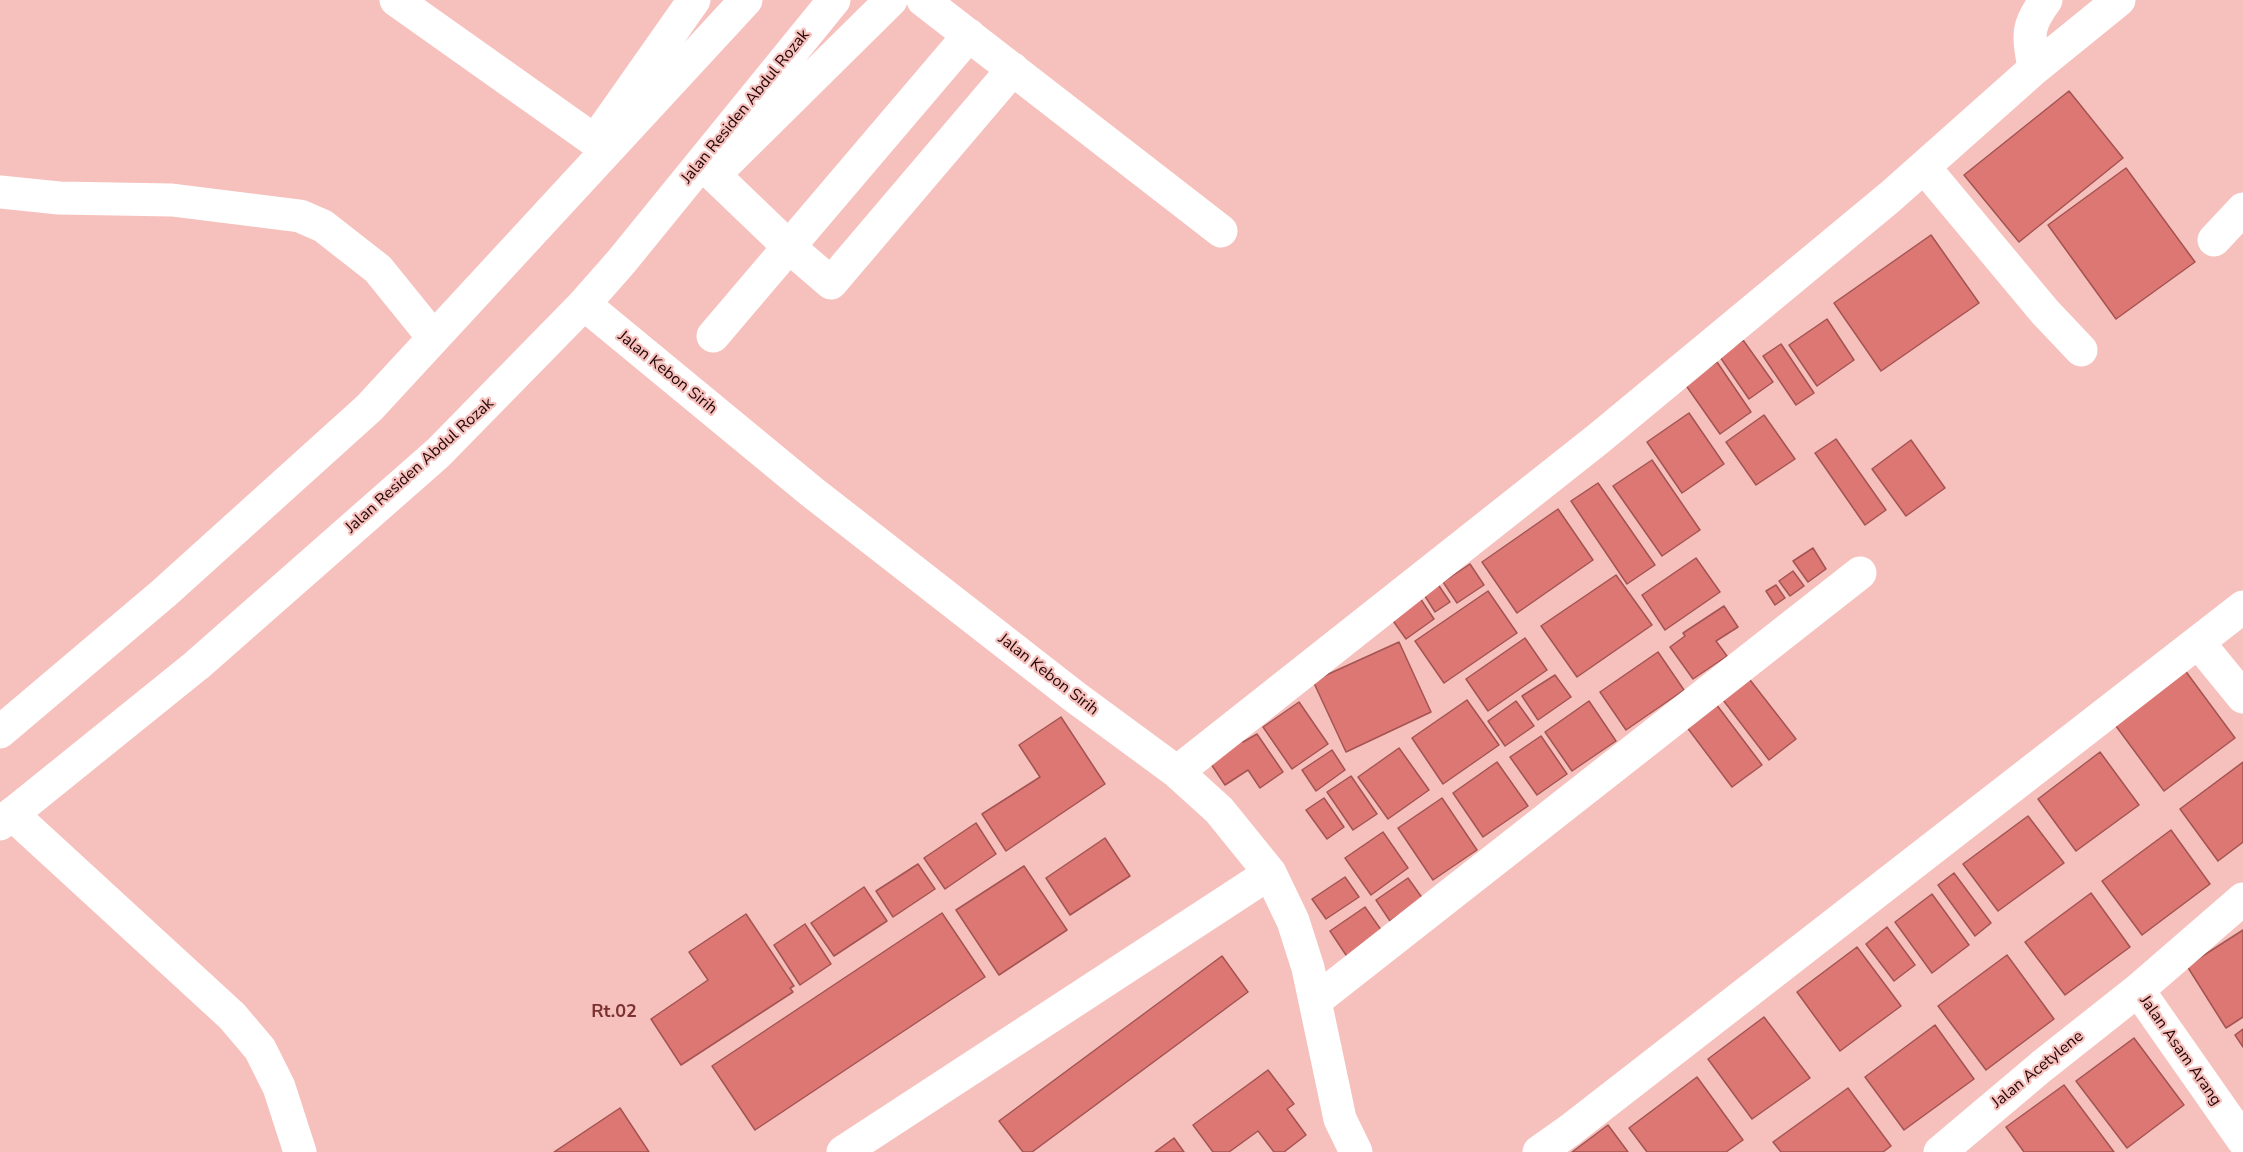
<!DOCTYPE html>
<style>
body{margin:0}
canvas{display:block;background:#f6c0bc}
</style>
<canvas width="2243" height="1152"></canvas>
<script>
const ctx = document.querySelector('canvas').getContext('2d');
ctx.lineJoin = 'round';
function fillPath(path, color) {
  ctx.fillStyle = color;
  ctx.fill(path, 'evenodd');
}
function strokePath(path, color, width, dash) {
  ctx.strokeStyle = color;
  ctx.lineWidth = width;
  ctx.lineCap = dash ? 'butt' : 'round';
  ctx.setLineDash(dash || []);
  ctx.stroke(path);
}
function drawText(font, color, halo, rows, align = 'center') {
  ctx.font = font + ' "Nunito Sans",sans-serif';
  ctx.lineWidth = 4.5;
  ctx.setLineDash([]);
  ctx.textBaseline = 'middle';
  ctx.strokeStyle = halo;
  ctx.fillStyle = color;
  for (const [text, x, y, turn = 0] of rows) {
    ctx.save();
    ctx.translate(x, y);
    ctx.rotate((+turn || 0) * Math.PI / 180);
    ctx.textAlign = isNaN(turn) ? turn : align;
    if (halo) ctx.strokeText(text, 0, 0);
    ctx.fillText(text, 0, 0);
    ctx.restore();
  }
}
const building = new Path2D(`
 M2069 91 2123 158 2019 242 1964 175Z
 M2126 168 2195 262 2116 319 2048 225Z
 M1931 235 1979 303 1881 371 1834 303Z
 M1827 319 1854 360 1817 386 1789 345Z
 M1743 340 1773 382 1749 399 1720 357Z
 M1781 344 1814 393 1796 405 1763 356Z
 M1717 362 1751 412 1720 434 1685 384Z
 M1689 413 1724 464 1682 493 1647 442Z
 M1764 415 1795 459 1756 485 1726 442Z
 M1836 439 1886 510 1865 525 1815 453Z
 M1911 440 1945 488 1906 516 1872 469Z
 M1652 460 1700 530 1662 556 1613 486Z
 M1598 483 1655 565 1627 584 1571 501Z
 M1558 509 1593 560 1517 613 1482 562Z
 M1813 548 1826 569 1808 582 1793 561Z
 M1696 558 1720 592 1665 630 1642 595Z
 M1470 564 1484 585 1457 603 1443 582Z
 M1793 571 1804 586 1790 596 1779 581Z
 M1616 575 1652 625 1577 677 1541 626Z
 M1437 583 1450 602 1435 612 1423 593Z
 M1776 585 1785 598 1775 605 1766 591Z
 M1488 591 1517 633 1444 683 1415 641Z
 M1420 598 1434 619 1406 639 1391 618Z
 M1724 606 1738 627 1716 641 1727 656 1693 679 1670 647 1685 636 1683 633Z
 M1525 638 1547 670 1488 711 1466 679Z
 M1399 642 1431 712 1346 752 1313 681Z
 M1658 652 1684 690 1626 730 1600 692Z
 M2184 669 2235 738 2164 791 2113 722Z
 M1555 675 1571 697 1538 720 1522 696Z
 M1747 676 1796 739 1769 760 1720 696Z
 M1467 700 1499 745 1443 784 1412 738Z
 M1516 701 1534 726 1505 746 1488 721Z
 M1589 701 1616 741 1572 771 1545 732Z
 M1299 702 1328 744 1292 769 1263 727Z
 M1716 704 1762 765 1732 787 1686 726Z
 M1061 717 1105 784 1006 851 982 814 1040 777 1019 745Z
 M1257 734 1283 772 1260 788 1248 770 1225 785 1209 761 1241 739 1243 742Z
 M1541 736 1567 774 1537 795 1510 757Z
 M1399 748 1429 790 1388 819 1358 777Z
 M1332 750 1345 770 1316 791 1302 770Z
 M2100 752 2139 805 2076 851 2038 799Z
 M1497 762 1528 806 1483 837 1453 793Z
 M2243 762V842L2218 861 2180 809Z
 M1351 776 1377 814 1353 830 1327 792Z
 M1324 798 1344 827 1327 839 1306 810Z
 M1442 798 1477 850 1433 880 1398 828Z
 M2028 816 2064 863 1998 911 1963 864Z
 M976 823 996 854 945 889 924 858Z
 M2171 830 2210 884 2142 935 2102 881Z
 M1383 832 1408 868 1371 895 1345 858Z
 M1105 838 1130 876 1070 915 1046 878Z
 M918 864 935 889 893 917 876 891Z
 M1024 866 1067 930 999 975 956 910Z
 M1954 873 1991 923 1975 936 1938 885Z
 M1345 877 1359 897 1326 919 1312 899Z
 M1408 878 1423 899 1390 921 1376 900Z
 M864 887 887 921 834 956 811 923Z
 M2091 893 2130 947 2065 995 2025 942Z
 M1932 894 1969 945 1932 973 1895 922Z
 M1365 907 1384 934 1348 958 1330 931Z
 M942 913 985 977 755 1130 712 1066Z
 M746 914 794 986 790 988 793 992 681 1065 651 1019 708 980 689 952Z
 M805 924 831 964 800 985 774 945Z
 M1887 927 1915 965 1894 981 1866 944Z
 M2243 930V1017L2226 1028 2187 966Z
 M1857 947 1901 1006 1840 1051 1797 992Z
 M2007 955 2054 1019 1986 1070 1938 1006Z
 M1222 956 1248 992 1032 1152H1023L999 1121Z
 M1764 1017 1810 1078 1752 1119 1708 1059Z
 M1935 1025 1974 1079 1904 1130 1865 1077Z
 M2243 1029V1047L2235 1035Z
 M2134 1038 2184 1105 2127 1148 2076 1081Z
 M1268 1070 1294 1104 1287 1109 1306 1135 1284 1152H1274L1258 1131 1229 1152H1213L1193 1125Z
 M1697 1077 1743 1140 1726 1152H1647L1629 1128Z
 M2064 1085 2114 1152H2024L2006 1127Z
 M1848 1088 1891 1146 1883 1152H1781L1773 1142Z
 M620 1108 649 1152H554Z
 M1608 1125 1628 1152H1572Z
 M1174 1138 1184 1152H1155Z`);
fillPath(building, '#dd7773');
strokePath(building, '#a45452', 1.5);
strokePath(new Path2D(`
 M396 0 595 141
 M923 0 1221 231
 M2034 69C2029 36 2025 28 2046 0
 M1924 167 2045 312 2081 350
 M714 175 788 246 831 283 1013 69
 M0 192 59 198 172 200 300 216 323 226 378 269 433 337
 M2214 240 2243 209
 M584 304 812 492 1075 697 1177 772 1219 810 1270 873 1293 921 1308 968 1340 1119 1356 1152
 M713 336 969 35
 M2198 642 2243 697
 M1177 772 1598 439 1890 197 2034 69 2119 0
 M12 814 232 1016 260 1049 279 1087 300 1152
 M2138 990 2243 1140
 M1315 1001 1860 573
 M843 1152 1270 873
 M1539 1152 1570 1130 2243 607
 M1940 1152 2042 1066 2138 990 2243 899`), '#fff', 33);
strokePath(new Path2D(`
 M604 128 694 0
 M718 171 891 0
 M0 732 164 593 369 408 746 0
 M0 824 197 665 438 453 584 304 621 262 834 0`), '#fff', 33);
drawText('16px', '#230506', '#f6c0bc', [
 ["Jalan Residen Abdul Rozak",746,107,-51],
 ["Jalan Kebon Sirih",667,373,39],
 ["Jalan Residen Abdul Rozak",420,466,-42],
 ["Jalan Kebon Sirih",1048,675,38],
 ["Jalan Asam Arang",2180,1051,55],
 ["Jalan Acetylene",2038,1070,-39]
]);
drawText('bold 18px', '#7c3130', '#f6c0bc', [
 ["Rt.02",614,1013]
]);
</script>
